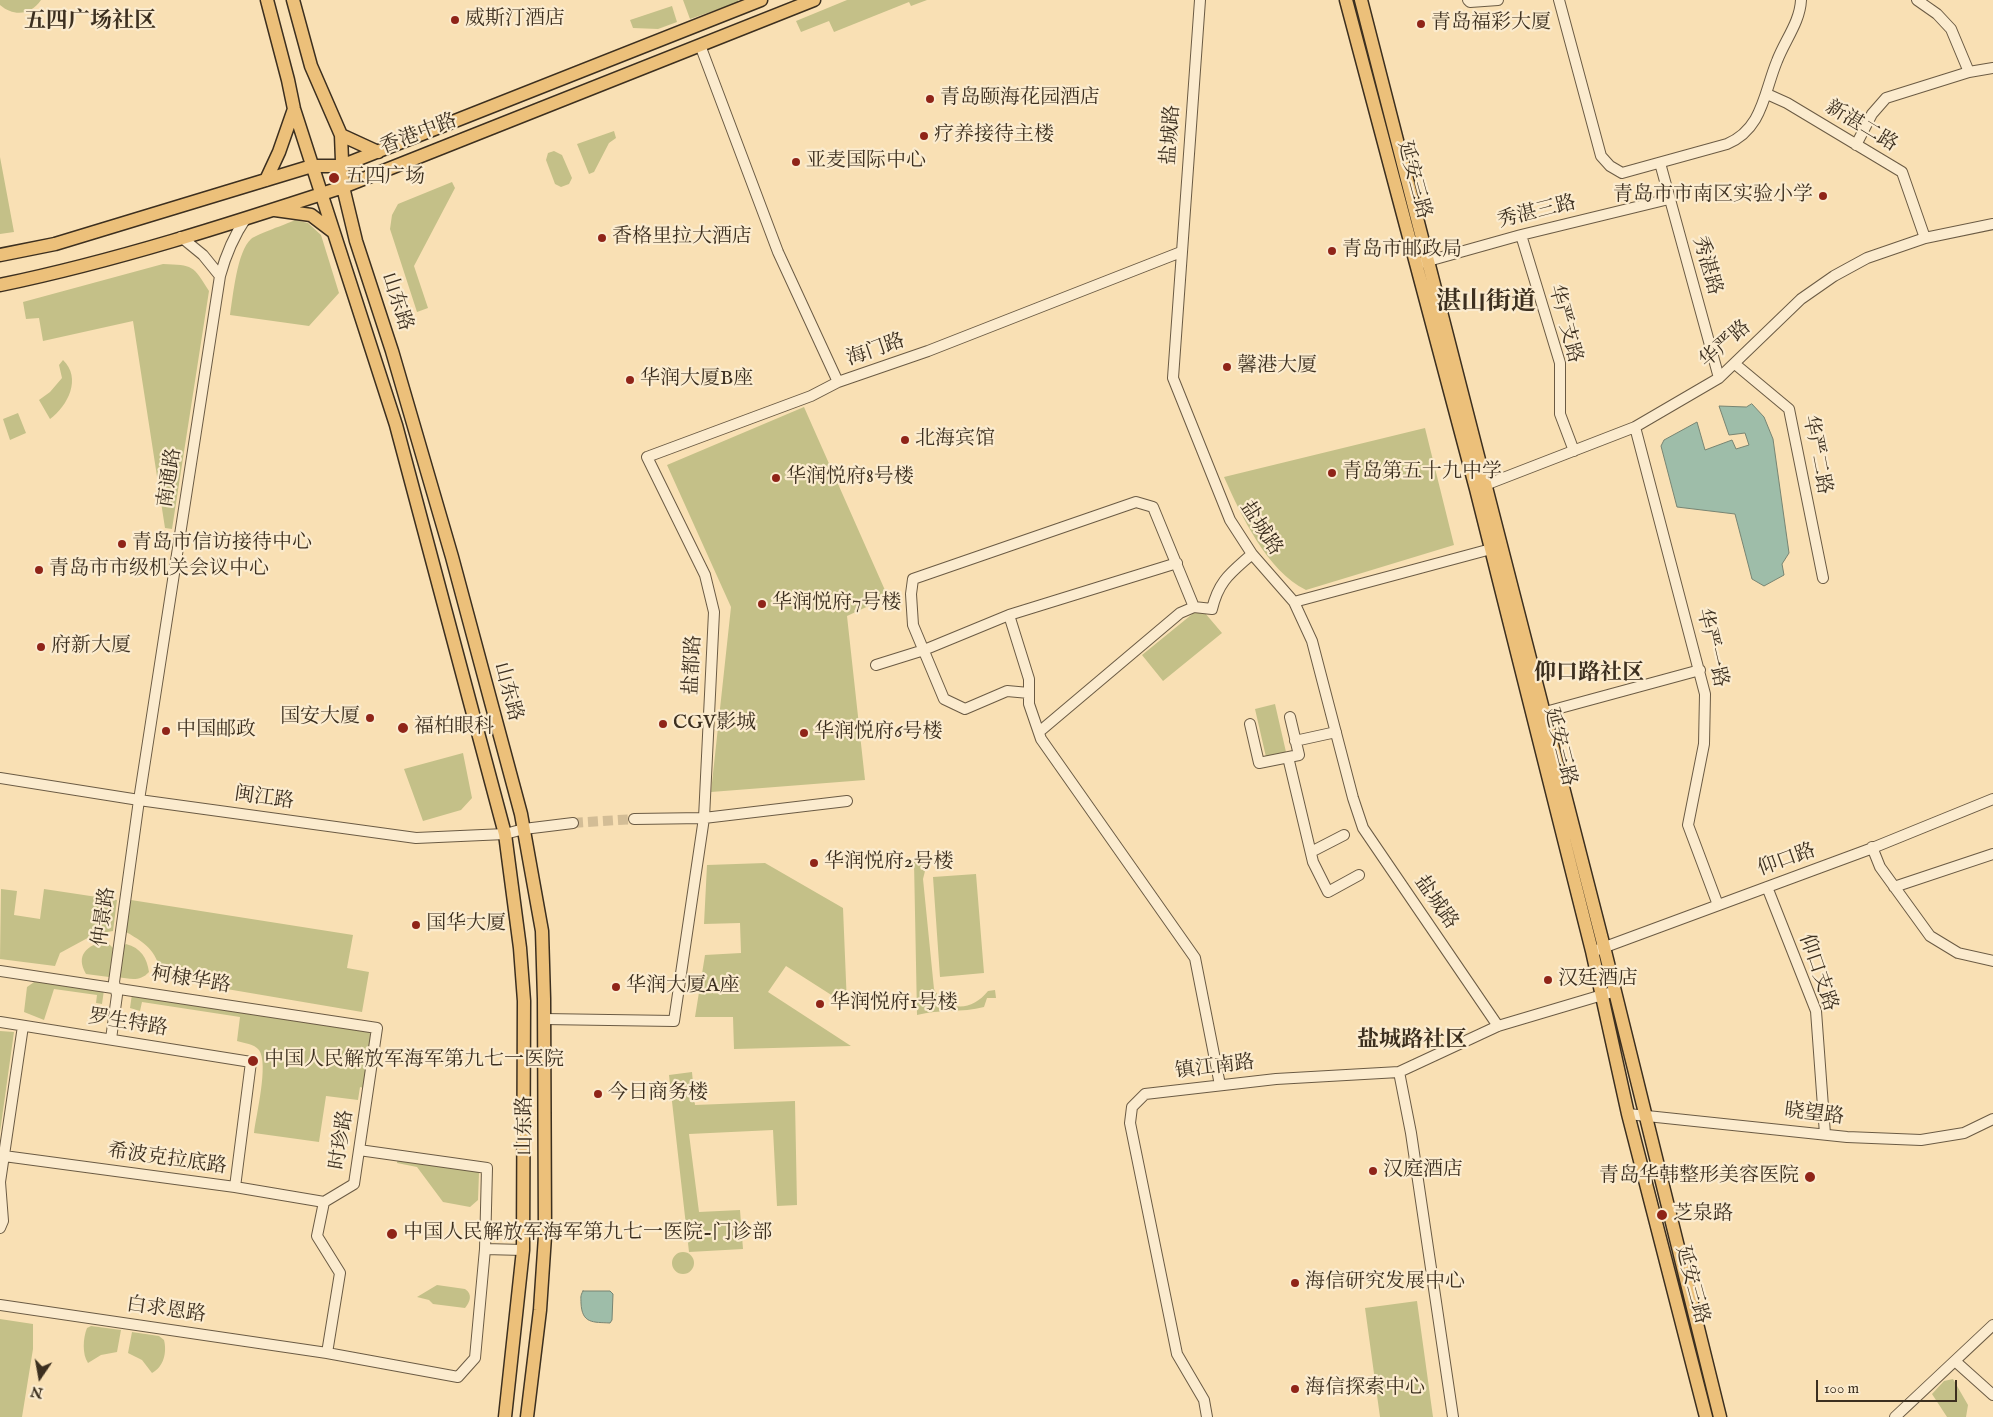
<!DOCTYPE html>
<meta charset="utf-8">
<style>
body{margin:0}
#map{position:relative;width:1993px;height:1417px;overflow:hidden;background:#f9e0b4;font-family:"IM FELL English",serif}
canvas{display:block}
.north{position:absolute;left:15px;top:1352px;width:50px;height:50px;-webkit-text-stroke:4px #fbebce;paint-order:stroke;rotate:192deg;font-size:14px;font-weight:700;line-height:20px;text-align:center;color:#3c2f1f}
.north::after{content:'';display:block;margin:auto;width:18px;height:22px;background:#3c2f1f;clip-path:polygon(50% 0,100% 100%,50% 72%,0 100%)}
.scale{position:absolute;left:1816px;top:1380px;width:141px;height:22px;box-sizing:border-box;border:2px solid #3c2f1f;border-top:0;padding-left:6px;font-size:15px;line-height:18px;white-space:nowrap;color:#3c2f1f;-webkit-text-stroke:4px #fbebce;paint-order:stroke}
</style>
<div id="map">
<canvas width="1993" height="1417"></canvas>
<div class="north">N</div>
<div class="scale">100 m</div>
</div>
<script>
const ctx = document.querySelector('canvas').getContext('2d');
ctx.lineJoin = 'round';
function fillPath(path, color) {
  ctx.fillStyle = color;
  ctx.fill(path, 'evenodd');
}
function strokePath(path, color, width, dash) {
  ctx.strokeStyle = color;
  ctx.lineWidth = width;
  ctx.lineCap = dash ? 'butt' : 'round';
  ctx.setLineDash(dash || []);
  ctx.stroke(path);
}
function drawText(font, color, halo, rows, align = 'center') {
  ctx.font = font + ' "IM FELL English","Noto Serif SC",serif';
  ctx.lineWidth = 4.5;
  ctx.setLineDash([]);
  ctx.textBaseline = 'middle';
  ctx.strokeStyle = halo;
  ctx.fillStyle = color;
  for (const [text, x, y, turn = 0] of rows) {
    ctx.save();
    ctx.translate(x, y);
    ctx.rotate((+turn || 0) * Math.PI / 180);
    ctx.textAlign = isNaN(turn) ? turn : align;
    if (halo) ctx.strokeText(text, 0, 0);
    ctx.fillText(text, 0, 0);
    ctx.restore();
  }
}
fillPath(new Path2D(`
 M0 0H41C31 15 14 17 0 5Z
 M683 0H738L739 2 690 19Z
 M847 0H927L911 6 909 2 834 32 829 21 801 32 796 21Z
 M672 6 677 22 658 29 633 28 630 20Z
 M614 131 616 138 609 143 594 172 589 174 577 144Z
 M554 151 562 155 572 178 569 184 561 187 555 184 546 160 548 153Z
 M0 157 14 232 0 234Z
 M452 182 455 188 414 266 428 308 417 312 390 229 392 215 398 204Z
 M295 220 308 223 321 235 339 293 309 326 230 315C233 297 237 251 251 239 259 233 285 225 295 220Z
 M163 264C193 265 193 265 209 291L172 529 165 528 133 321 43 341 39 318 26 319 23 302Z
 M63 360C82 378 68 406 50 419L39 400 50 392 62 378 59 365Z
 M804 407 888 597 847 616 865 780 711 792 731 607 667 465Z
 M18 413 26 433 10 440 3 419Z
 M1425 428 1454 545 1306 590C1267 571 1241 515 1224 477Z
 M1196 611 1205 613 1222 633 1163 681 1142 655Z
 M1275 704 1286 752 1266 757 1255 709Z
 M463 753 472 798 461 810 423 821 404 769Z
 M928 859 923 879 934 989C948 1013 972 1011 988 991L995 990 996 998H987L984 1007C962 1013 939 1009 917 1015L914 862Z
 M765 863 843 908 847 1005 786 966 768 992 851 1046 734 1049 733 1017H695L705 955 741 953 740 923 704 924 707 865Z
 M976 874 984 973 940 977 933 877Z
 M1 889 17 891 14 915 40 919 44 889 117 900 113 931 95 934 60 953 55 966 0 959Z
 M131 900 353 935 347 968 369 972 362 1012 162 978C157 952 149 945 126 932Z
 M106 941 113 948 109 977 86 974C75 955 87 945 106 941Z
 M126 944C141 948 147 958 149 972 140 982 130 979 118 977L122 947Z
 M37 980 104 990 102 1004 96 1003 97 995 54 989 44 1020 24 1012 27 987Z
 M132 994 372 1031 364 1088 360 1087 358 1100 326 1096 319 1142 254 1133C256 1115 269 1064 259 1050 254 1044 244 1043 237 1041L240 1017 142 1002 140 1011 130 1008Z
 M0 1031 14 1032 0 1132Z
 M692 1072 695 1105 795 1101 797 1205 777 1206 773 1130 689 1134 699 1212 740 1210 743 1249 689 1252 669 1075Z
 M398 1157 476 1170 479 1173 478 1200 470 1207 443 1202 417 1167 397 1163Z
 M672 1263a11 11 0 1 1 22 0a11 11 0 1 1-22 0Z
 M437 1285 465 1289C473 1294 470 1302 465 1308L433 1304 429 1300 417 1297Z
 M1417 1301 1433 1417H1380L1365 1308Z
 M0 1319 33 1324V1349L22 1417H0Z
 M91 1326 121 1330 117 1352 101 1355 88 1363C82 1354 83 1338 87 1328Z
 M132 1332 159 1336 164 1340C167 1352 164 1367 152 1373L142 1360 128 1353Z
 M1953 1379 1968 1405 1966 1417H1947L1932 1394 1944 1381Z`), '#c4c088');
const water = new Path2D(`
 M1752 404 1764 417 1773 439 1789 553 1782 564 1784 575 1764 586 1752 579 1735 514 1677 507 1661 446 1664 440 1697 422 1705 450 1732 440 1736 449 1749 445 1745 433 1729 435 1719 406 1746 407Z
 M583 1291H610L613 1294 612 1320 610 1323C593 1322 582 1324 581 1303 581 1298 580 1296 583 1291Z`);
fillPath(water, '#9ebda9');
strokePath(water, '#778472', 1);
strokePath(new Path2D(`
 M573 823 634 819`), '#d3bd96', 10, [10, 5]);
const minor = new Path2D(`
 M1200 0 1173 378 1230 520 1252 554 1294 602 1312 641 1353 798 1363 828 1498 1026
 M1468 0 1470 2 1498 0
 M1559 0 1601 156 1610 166 1622 173 1727 144C1763 129 1764 92 1777 61 1785 40 1800 22 1801 0
 M1917 0 1937 14 1951 29 1969 72
 M700 45 778 252 838 382 928 351 1181 252
 M1767 94 1787 103 1902 172 1925 238
 M1856 145 1872 114 1886 98 1969 72 1993 68
 M1660 163 1719 378
 M1521 235 1560 363V414L1574 451
 M181 237 203 255 220 276
 M1421 263 1521 235 1669 199
 M1735 364 1789 409 1823 578
 M1635 427 1705 694 1704 744 1688 825 1718 905
 M1480 487 1635 427 1719 378 1801 299 1834 276 1867 258 1925 238 1993 224
 M1294 602 1491 549
 M1009 615 1029 679V704L1041 739 1195 958 1220 1085
 M876 665 924 650 1009 615 1177 563
 M1029 693 1007 691 965 709 944 699 913 625 911 594 913 579 1136 502 1153 507 1194 607
 M1538 714 1700 670
 M1250 724 1259 763 1299 755 1290 717
 M1039 732 1180 613 1194 607 1212 609C1219 580 1231 573 1252 554
 M1295 741 1336 732
 M1288 757 1313 862 1328 892 1359 875
 M0 778 139 800 416 838 505 834 524 829 573 823
 M634 819 704 818 847 801
 M1872 847 1880 867 1930 936 1958 953 1993 961
 M1311 852 1344 835
 M1767 887 1816 1011 1825 1134
 M1894 887 1993 854
 M1597 950 1870 849 1993 799
 M0 971 377 1028 354 1184 324 1202 317 1236 340 1273 327 1353
 M544 1019 674 1021 704 818 714 612 705 575 647 457 811 396 838 382
 M0 1022 251 1062 235 1187
 M111 1039 117 995 114 982 139 800 220 276C226 254 233 237 246 218
 M1399 1072 1411 1133 1453 1417
 M1628 1114 1847 1137 1921 1140 1964 1133 1993 1119
 M4 1156 235 1187 324 1202
 M0 1228 3 1221 0 1182 23 1026
 M485 1249 523 1250
 M0 1305 327 1353 458 1377 475 1358 485 1249 487 1168 359 1150
 M1955 1361 1993 1395
 M1207 1417 1204 1400 1177 1354 1130 1123 1132 1107 1145 1094 1276 1079 1399 1072 1498 1026 1609 993
 M1895 1417 1993 1325`);
const major = new Path2D(`
 M267 0 288 80 294 109 396 425 505 834 520 948 524 1001 523 1250 505 1417
 M293 0 311 66 341 135 343 187 356 241 392 351 452 557 521 814 542 931 544 999 545 1236 540 1310 527 1417
 M1346 0 1476 489 1592 951 1628 1114 1706 1417
 M1361 0 1604 947 1720 1417
 M341 135 378 152
 M266 180 279 152 294 109
 M275 210 311 215 332 231
 M0 255 55 244 312 166H341L761 0
 M0 285C116 261 230 224 343 187L814 0`);
strokePath(minor, '#6b5b44', 12);
strokePath(major, '#3c2f1f', 15);
strokePath(minor, '#fbebce', 10);
strokePath(major, '#ecc07a', 12);
for (const [x, y, r, color] of [
 [455,20,5,"#8f2418"],
 [1421,24,5,"#8f2418"],
 [930,99,5,"#8f2418"],
 [924,136,5,"#8f2418"],
 [796,162,5,"#8f2418"],
 [334,178,6,"#8f2418"],
 [1823,196,5,"#8f2418"],
 [602,238,5,"#8f2418"],
 [1332,251,5,"#8f2418"],
 [1227,367,5,"#8f2418"],
 [630,380,5,"#8f2418"],
 [905,440,5,"#8f2418"],
 [1332,473,5,"#8f2418"],
 [776,478,5,"#8f2418"],
 [122,544,5,"#8f2418"],
 [39,570,5,"#8f2418"],
 [762,604,5,"#8f2418"],
 [41,647,5,"#8f2418"],
 [370,718,5,"#8f2418"],
 [663,724,5,"#8f2418"],
 [403,728,6,"#8f2418"],
 [166,731,5,"#8f2418"],
 [804,733,5,"#8f2418"],
 [814,863,5,"#8f2418"],
 [416,925,5,"#8f2418"],
 [1548,980,5,"#8f2418"],
 [616,987,5,"#8f2418"],
 [820,1004,5,"#8f2418"],
 [253,1061,6,"#8f2418"],
 [598,1094,5,"#8f2418"],
 [1373,1171,5,"#8f2418"],
 [1810,1177,6,"#8f2418"],
 [1662,1215,6,"#8f2418"],
 [392,1234,6,"#8f2418"],
 [1295,1283,5,"#8f2418"],
 [1295,1389,5,"#8f2418"]
]) {
  const dot = new Path2D();
  dot.arc(x, y, r, 0, 2 * Math.PI);
  ctx.fillStyle = color;
  ctx.fill(dot);
  strokePath(dot, '#fbebce', 2);
}
drawText('20px', '#3c2f1f', '#fbebce', [
 ["威斯汀酒店",465,20],
 ["青岛福彩大厦",1431,24],
 ["青岛颐海花园酒店",940,99],
 ["疗养接待主楼",934,136],
 ["亚麦国际中心",806,162],
 ["五四广场",345,178],
 ["青岛市市南区实验小学",1813,196,"right"],
 ["香格里拉大酒店",612,238],
 ["青岛市邮政局",1342,251],
 ["馨港大厦",1237,367],
 ["华润大厦B座",640,380],
 ["北海宾馆",915,440],
 ["青岛第五十九中学",1342,473],
 ["华润悦府8号楼",786,478],
 ["青岛市信访接待中心",132,544],
 ["青岛市市级机关会议中心",49,570],
 ["华润悦府7号楼",772,604],
 ["府新大厦",51,647],
 ["国安大厦",360,718,"right"],
 ["CGV影城",673,724],
 ["福柏眼科",414,728],
 ["中国邮政",176,731],
 ["华润悦府6号楼",814,733],
 ["华润悦府2号楼",824,863],
 ["国华大厦",426,925],
 ["汉廷酒店",1558,980],
 ["华润大厦A座",626,987],
 ["华润悦府1号楼",830,1004],
 ["中国人民解放军海军第九七一医院",264,1061],
 ["今日商务楼",608,1094],
 ["汉庭酒店",1383,1171],
 ["青岛华韩整形美容医院",1799,1177,"right"],
 ["芝泉路",1673,1215],
 ["中国人民解放军海军第九七一医院-门诊部",403,1234],
 ["海信研究发展中心",1305,1283],
 ["海信探索中心",1305,1389]
], 'left');
drawText('20px', '#3c2f1f', '#fbebce', [
 ["新湛二路",1861,127,31],
 ["香港中路",419,135,-21],
 ["盐城路",1172,135,-86],
 ["延安三路",1413,180,75],
 ["秀湛三路",1537,213,-14],
 ["秀湛路",1706,266,74],
 ["山东路",396,302,72],
 ["华严支路",1564,324,75],
 ["华严路",1726,345,-41],
 ["海门路",876,351,-19],
 ["华严二路",1816,455,79],
 ["南通路",171,478,-81],
 ["盐城路",1260,529,57],
 ["华严一路",1711,648,77],
 ["盐都路",694,665,-87],
 ["山东路",507,692,75],
 ["延安三路",1559,747,76],
 ["闽江路",264,799,8],
 ["仰口路",1787,861,-20],
 ["盐城路",1435,903,55],
 ["仲景路",105,917,-82],
 ["仰口支路",1817,973,71],
 ["柯棣华路",191,981,9],
 ["罗生特路",128,1024,9],
 ["镇江南路",1215,1068,-7],
 ["晓望路",1814,1115,7],
 ["山东路",526,1126,-90],
 ["时珍路",343,1140,-81],
 ["希波克拉底路",167,1160,8],
 ["延安三路",1691,1285,75],
 ["白求恩路",166,1311,8]
]);
drawText('bold 22px', '#3c2f1f', '#fbebce', [
 ["五四广场社区",90,22],
 ["仰口路社区",1589,674],
 ["盐城路社区",1412,1041]
]);
drawText('bold 25px', '#3c2f1f', '#fbebce', [
 ["湛山街道",1486,304]
]);
</script>
